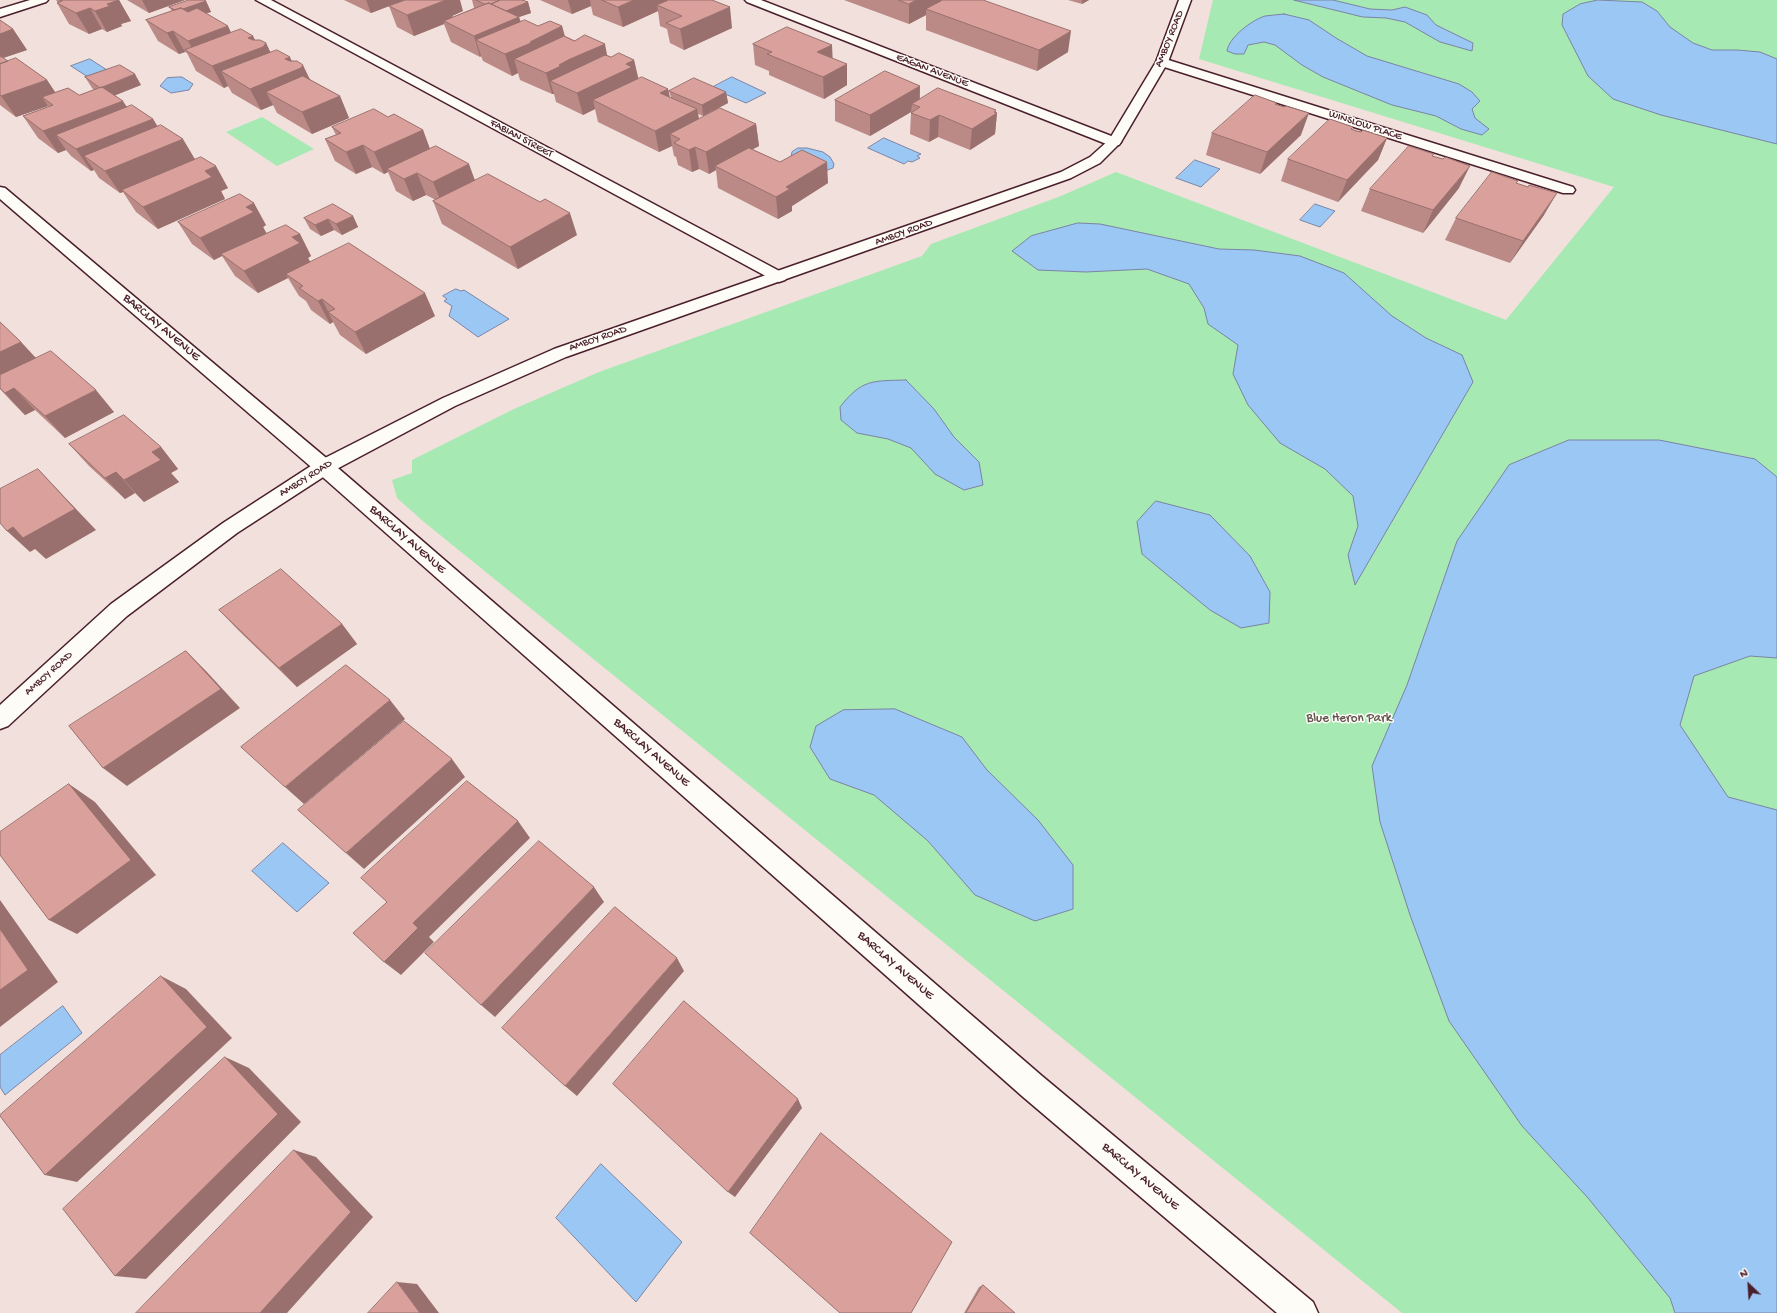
<!DOCTYPE html>
<style>
body{margin:0}
#map{position:relative;width:1777px;height:1313px;overflow:hidden;background:#f2e0dc;font-family:"Gochi Hand",sans-serif}
canvas{display:block}
.north{position:absolute;left:1729px;top:1265px;width:40px;height:40px;-webkit-text-stroke:3px #fdfcf7;paint-order:stroke;rotate:335deg;font-size:11px;font-weight:700;line-height:16px;text-align:center;color:#4a1f2b}
.north::after{content:'';display:block;margin:auto;width:14px;height:18px;background:#4a1f2b;clip-path:polygon(50% 0,100% 100%,50% 72%,0 100%)}
</style>
<div id="map">
<canvas width="1777" height="1313"></canvas>
<div class="north">N</div>
</div>
<script>
const ctx = document.querySelector('canvas').getContext('2d');
ctx.lineJoin = 'round';
function fillPath(path, color) {
  ctx.fillStyle = color;
  ctx.fill(path, 'evenodd');
}
function strokePath(path, color, width, dash) {
  ctx.strokeStyle = color;
  ctx.lineWidth = width;
  ctx.lineCap = dash ? 'butt' : 'round';
  ctx.setLineDash(dash || []);
  ctx.stroke(path);
}
function drawText(font, color, halo, rows, align = 'center') {
  ctx.font = font + ' "Gochi Hand",sans-serif';
  ctx.lineWidth = 3;
  ctx.setLineDash([]);
  ctx.textBaseline = 'middle';
  ctx.strokeStyle = halo;
  ctx.fillStyle = color;
  for (const [text, x, y, turn = 0] of rows) {
    ctx.save();
    ctx.translate(x, y);
    ctx.rotate((+turn || 0) * Math.PI / 180);
    ctx.textAlign = isNaN(turn) ? turn : align;
    if (halo) ctx.strokeText(text, 0, 0);
    ctx.fillText(text, 0, 0);
    ctx.restore();
  }
}
fillPath(new Path2D(`
 M1213 0H1777V1313H1402L424 522 397 498 392 480 412 473V460L514 409 599 372 922 256 931 244 1061 196 1116 172 1506 320 1614 187 1199 59Z
 M262 117 314 149 277 166 226 132Z`), '#a6e9b3');
const water = new Path2D(`
 M1294 0H1333L1370 9 1392 10 1405 7 1427 15 1436 25 1473 43 1472 51 1440 42 1405 22 1386 18 1363 17Z
 M1598 0 1642 2 1657 11 1670 27 1693 43 1712 50H1737L1760 52 1777 59V144L1661 115 1613 99 1588 76 1562 25 1563 14 1580 4Z
 M1284 14 1309 20 1336 38 1367 56 1459 84 1472 92 1480 101 1472 109 1475 118 1489 129 1482 135 1461 129 1436 116 1392 105 1323 77 1302 65 1275 45 1264 42 1248 45 1244 54H1235L1227 51C1229 37 1252 20 1265 16 1271 15 1278 15 1284 14Z
 M90 59 107 70 88 77 71 66Z
 M178 77H182L193 84 189 90 171 93 160 86 167 78Z
 M732 77 766 93 746 103 711 88Z
 M884 138 921 154 917 156 920 158 912 162 908 161 904 164 868 148Z
 M798 148H807L823 152 830 157 834 164 833 168 825 171 791 157 792 152Z
 M1195 160 1220 169 1201 187 1176 178Z
 M1315 204 1335 211 1320 227 1300 220Z
 M1078 223 1100 224 1219 249 1254 250 1300 256 1344 273 1392 316 1426 338 1462 355 1473 382 1355 585 1348 555 1358 526 1353 496 1325 469 1280 443 1248 405 1233 374 1238 345 1208 324 1204 308 1189 284 1147 269 1086 272 1038 270 1012 251 1031 236Z
 M456 289 461 291 464 290 509 319 478 337 449 316 452 306 444 301 447 299 443 296Z
 M906 380 934 409 954 437 979 462 983 485 964 490 935 474 911 448 888 439 857 433 841 420 840 407C862 379 872 381 906 380Z
 M1569 440H1659L1755 459 1777 477V658L1750 656 1694 676 1680 725 1728 797 1777 810V1313H1675L1670 1298 1588 1198 1522 1126 1449 1021 1410 915 1380 822 1372 766 1407 685 1457 541 1509 465Z
 M1156 501 1210 515 1250 556 1270 592 1269 623 1241 628 1210 610 1142 554 1137 522Z
 M895 709 962 737 987 770 1038 820 1073 865V909L1035 921 975 895 928 841 874 795 830 779 810 747 816 726 843 710Z
 M283 843 329 883 297 912 252 871Z
 M63 1006 82 1033 5 1095 0 1087V1055Z
 M601 1164 682 1242 636 1302 556 1218Z`);
fillPath(water, '#9bc7f5');
strokePath(water, '#7b84a4', 1);
const minor = new Path2D(`
 M30 0H48L46 2 0 17V9Z
 M256 0H271L785 274 787 277 785 280 779 282 773 280Z
 M745 0H761L1119 139 1121 142 1119 145H1109L747 2Z
 M1162 58 1573 187 1575 190 1573 193H1563L1158 65 1156 62 1158 59Z
 M0 187 5 188 331 462 1042 1076 1313 1302 1318 1313H1277L1022 1096 317 472 0 199Z`);
const secondary = new Path2D(`
 M1179 0H1191L1168 62 1121 142 1100 163 1071 178 566 357 455 406 331 472 237 533 127 616 8 726 0 729V705L111 604 223 523 317 462 443 398 554 349 1061 172 1090 157 1109 140 1156 62Z`);
strokePath(minor, '#4a1f2b', 3);
strokePath(secondary, '#4a1f2b', 3);
fillPath(minor, '#fdfcf7');
fillPath(secondary, '#fdfcf7');
fillPath(new Path2D(`
 M56 0H119L131 21 121 24 122 26 107 32 102 29 89 34 69 24 57 3H58Z
 M127 0H185L149 13Z
 M344 0H405L371 13Z
 M472 0H522L528 2 531 13 519 17 521 22 538 26H562L565 36 611 57 634 60 638 79 668 89 670 97H671L669 91 726 92 728 103 703 116 698 114 699 119 756 124 759 146 752 149 780 162 828 183 792 206V211L778 219 718 188 716 170 709 174 699 169 692 172 678 165 676 157 674 156 672 146 659 152 598 122 595 109 583 115 556 102 554 94H552L520 80 518 73 512 76 483 61 481 56 480 57 451 42 444 24 414 36 397 27 389 6 463 11 452 16 453 17 474 8Z
 M540 0H667V1L732 28 684 50 670 43 667 29 660 26 658 11 623 27 593 15 591 6 572 14Z
 M844 0H942V1L1068 52 1037 71 926 30V15L909 24Z
 M1068 0H1089L1082 4Z
 M206 1 211 12 206 13 231 33 253 36 255 40 266 43 270 52 292 61 311 80 340 96 349 118 312 134 277 113 273 105 261 110 232 93 228 86 224 88 196 71 187 53 185 52 179 54 158 41 146 20 172 11 169 7Z
 M0 20 13 29 27 50 3 58 8 61 47 80 55 92 79 95 94 90 92 88 85 77 141 85 115 95 127 107 153 119 158 127 228 188 221 191 225 199 158 229 136 212 123 192 120 193 99 178 94 170 91 171 71 156 66 150 58 153 38 138 23 116 49 107 48 106 16 117 0 105Z
 M753 44 832 45V58L847 85 824 99 769 75V71L755 65Z
 M920 86V99L996 110 995 112 997 113 995 134 970 150 938 137 929 142 910 134 911 113V112L870 136 835 121V100Z
 M1277 103 1276 105 1301 135 1260 174 1206 155 1212 133Z
 M388 117 423 130 430 149 475 180 577 235 518 269 442 224 433 201 436 200 426 195 413 201 396 191 388 172 384 174 372 167 356 174 335 161 325 139 336 135 332 127Z
 M1353 127 1352 129 1361 132 1387 138 1378 160 1338 202 1281 181 1288 159Z
 M1433 156 1443 159 1459 188 1423 233 1361 211 1370 189Z
 M1517 183 1544 215 1510 263 1445 240 1456 218Z
 M353 216 358 227 342 235 334 230 321 236 310 229 304 218Z
 M178 222 266 225 263 227 266 233 300 234 311 256 308 258 310 262 435 316 366 354 340 335 333 322 330 324 311 310 306 301 299 296 288 278 258 293 235 276 222 256 214 260 192 244Z
 M0 322 21 342 36 358 114 412 65 438 35 410 25 415 12 402 0 389Z
 M69 444 161 447 178 469 171 473 179 482 144 502 135 493 125 499 89 466Z
 M219 610 342 624 357 644 297 687 238 630Z
 M983 1285 1015 1313H964L979 1287Z`), '#bb8a86');
fillPath(new Path2D(`
 M119 0 131 21 121 24 122 26 107 32 95 11 107 4Z
 M142 0H185L149 13Z
 M366 0H405L371 13Z
 M443 0H460L463 11 452 16 454 20 444 21V24L414 36 407 15Z
 M568 0H590L591 6 572 14Z
 M634 0H667L668 7 657 5 658 11 623 27 618 7Z
 M916 0H942V6L926 9V15L909 24V4Z
 M1082 0H1089L1082 4Z
 M206 1 211 12 181 21 176 11Z
 M528 2 531 13 519 17 525 38 476 40 481 56 480 57 474 36 499 14Z
 M730 7 732 28 684 50 680 29Z
 M90 8 102 29 89 34 76 13Z
 M228 26 238 47 197 57 188 41Z
 M562 26 567 47 514 59 518 73 512 76 505 54Z
 M13 29 27 50 0 59V34Z
 M173 31 185 52 179 54 167 33Z
 M1071 31 1068 52 1037 71 1039 50Z
 M253 36 259 49 266 43 276 64 221 71 228 86 224 88 212 66 248 38Z
 M605 44 609 65 550 81 554 94H552L546 73 568 60Z
 M832 45 833 66 817 52Z
 M290 57 296 70 303 65 313 86 266 92 273 105 261 110 250 89 285 59Z
 M634 60 639 81 593 100 595 109 583 115 577 93 626 64Z
 M847 64V85L824 99 823 77Z
 M135 74 141 85 106 99 100 88Z
 M47 80 61 101 42 97 48 106 16 117 1 96Z
 M920 86 919 107 912 104 911 112 870 136V115Z
 M668 89 672 110 660 93Z
 M726 92 728 103 703 116 702 105Z
 M340 96 349 118 312 134 302 112Z
 M123 101 136 122 56 135 66 150 58 153 43 131Z
 M697 109 701 130 680 139 670 134 672 146 659 152 655 131Z
 M996 110 995 114 997 113 995 134 970 150 972 129Z
 M1309 113 1301 135 1260 174 1267 152Z
 M939 115 938 137 929 142 930 120Z
 M153 119 166 141 84 156 94 170 91 171 76 149Z
 M756 124 759 146 719 168 715 166 716 170 709 174 706 152Z
 M423 130 431 152 387 169 388 172 384 174 374 152Z
 M1387 138 1378 160 1338 202 1347 180Z
 M183 139 196 161 122 190 123 192 120 193 105 171Z
 M363 145 372 167 356 174 346 152Z
 M695 147 699 169 692 172 689 150Z
 M827 162 828 183 792 206V211L778 219 776 197 786 187Z
 M469 164 477 186 442 204 433 182Z
 M216 166 228 188 221 191 225 199 158 229 143 207 205 171Z
 M1470 166 1459 188 1423 233 1433 210Z
 M417 173 426 195 413 201 404 179Z
 M1557 193 1544 215 1510 263 1523 241Z
 M254 203 266 225 263 227 267 234 221 254 222 256 214 260 200 238 246 207Z
 M570 213 577 235 518 269 510 247Z
 M353 216 358 227 342 235 336 224Z
 M328 219 334 230 321 236 315 225Z
 M300 234 311 256 308 258 312 265 286 274 288 278 258 293 244 271 292 237Z
 M425 293 435 316 366 354 355 332Z
 M322 299 333 322 330 324 318 301Z
 M21 342 41 364 0 383V352Z
 M14 388 35 410 25 415 5 393Z
 M96 390 114 412 65 438 45 416Z
 M161 447 178 469 171 473 179 482 144 502 124 480 152 452Z
 M38 469 96 530 46 559 35 549 30 552 7 531Z
 M116 472 135 493 125 499 105 478Z
 M342 624 357 644 297 687 279 668Z
 M186 651 206 671 240 708 127 786 103 768Z
 M390 700 405 719 304 804 285 787Z
 M452 759 465 777 364 869 346 853Z
 M69 784 95 802 156 875 77 934 49 920Z
 M518 821 530 838 429 937 434 942 401 975 384 962 413 923Z
 M594 887 604 902 495 1017 481 1005Z
 M0 900 58 982 0 1027Z
 M677 958 684 971 577 1096 565 1086Z
 M161 976 186 989 232 1038 77 1182 45 1175Z
 M225 1057 249 1068 301 1122 146 1279 115 1276Z
 M798 1099 802 1108 735 1197 728 1192Z
 M294 1150 316 1157 373 1217 287 1313H260Z
 M397 1282 417 1284 439 1313H420Z`), '#99706d');
const building = new Path2D(`
 M60 0H119L107 4 110 6 95 11 90 8 76 13 57 3 62 1Z
 M189 0H204L206 1 183 9 181 8 175 10 169 7Z
 M406 0H446L407 15 389 6Z
 M476 0H500L491 4 489 3 485 4Z
 M501 0H522L528 2 506 11 491 4Z
 M602 0H634L618 7Z
 M669 0H712L730 7 680 29 666 23 682 16 657 5Z
 M899 0H916L909 4Z
 M943 0H983L1071 31 1039 50 926 9Z
 M489 3 519 17 474 36 444 21Z
 M181 8 188 12 197 8 228 26 188 41 173 31 167 33 146 20Z
 M0 20 13 29 0 34Z
 M525 20 538 26 550 21 562 26 530 42 531 43 505 54 476 40Z
 M787 27 832 45 817 52 847 64 823 77 767 54 772 52 753 44Z
 M241 29 253 36 248 38 253 40H260L266 43 263 47 212 66 185 50Z
 M585 35 605 44 568 60 559 65 561 66 546 73 514 59 564 36 574 41Z
 M277 50 290 57 285 59 290 61H297L303 65 301 68 250 89 221 71Z
 M619 53 634 60 626 64 632 67 577 93 550 81 605 55 611 57Z
 M0 56 8 61 0 64Z
 M16 58 47 80 1 96 0 95V64Z
 M120 65 135 74 100 88 85 77Z
 M885 71 920 86 870 115 835 100Z
 M303 76 340 96 302 112 266 92Z
 M642 77 668 89 660 93 697 109 655 131 593 100Z
 M694 78 726 92 702 105 669 91Z
 M102 87 123 101 43 131 23 116 53 105 42 97 68 88 79 95Z
 M938 88 996 110 994 112 997 113 972 129 939 115 930 120 911 113 920 107 912 104Z
 M1255 95 1277 103 1275 104 1284 107 1286 106 1309 113 1267 152 1212 133Z
 M132 105 153 119 76 149 56 135Z
 M720 108 756 124 706 152 695 147 689 150 674 143 680 139 670 134Z
 M374 109 388 117 394 114 423 130 374 152 363 145 346 152 325 139 341 133 332 127Z
 M1330 119 1353 127 1351 129 1356 131 1361 132 1363 130 1387 138 1347 180 1288 159Z
 M161 125 183 139 105 171 84 156Z
 M436 146 469 164 433 182 417 173 404 179 387 169Z
 M1409 146 1434 154 1432 156 1443 159 1445 157 1470 166 1433 210 1370 189Z
 M749 148 780 162 802 150 827 162 786 187 790 189 776 197 715 166Z
 M201 157 216 166 205 171 212 177 143 207 122 190Z
 M1492 172 1518 181 1516 183 1528 187 1529 185 1557 193 1523 241 1456 218Z
 M488 174 540 202 545 199 570 213 510 247 433 201Z
 M240 194 254 203 246 207 254 212 200 238 178 222Z
 M333 204 353 216 336 224 328 219 315 225 304 218Z
 M286 225 300 234 292 237 300 243 244 271 221 254Z
 M349 243 425 293 355 332 328 312 335 309 322 299 318 301 299 288 303 286 286 274Z
 M0 322 21 342 0 352Z
 M51 351 96 390 45 416 14 388 5 393 0 388V375Z
 M124 415 161 447 152 452 161 460 124 480 116 472 105 478 69 444Z
 M38 469 75 509 23 538 13 527 7 531 0 523V489Z
 M281 569 342 624 279 668 219 610Z
 M186 651 221 689 103 768 69 726Z
 M346 665 390 700 285 787 241 747Z
 M404 721 452 759 346 853 298 810Z
 M467 781 518 821 413 923 418 928 384 962 353 933 387 902 361 878Z
 M69 784 131 860 49 920 0 855V832Z
 M539 841 594 887 481 1005 425 953Z
 M615 907 677 958 565 1086 502 1028Z
 M0 929 28 970 0 990Z
 M161 976 207 1027 45 1175 0 1116V1115Z
 M684 1001 798 1099 728 1192 613 1084Z
 M225 1057 278 1114 115 1276 63 1209Z
 M821 1133 952 1242 911 1313H840L750 1233Z
 M294 1150 351 1212 260 1313H136Z
 M397 1282 420 1313H368Z
 M983 1285 1015 1313H966Z`);
fillPath(building, '#daa09c');
strokePath(building, '#99706d', 1);
drawText('11px', '#4a1f2b', '#fdfcf7', [
 ["AMBOY ROAD",1170,39,-68],
 ["EAGAN AVENUE",932,71,21],
 ["WINSLOW PLACE",1365,126,18],
 ["FABIAN STREET",521,139,28],
 ["AMBOY ROAD",904,233,-20],
 ["AMBOY ROAD",598,339,-19],
 ["AMBOY ROAD",306,479,-32],
 ["AMBOY ROAD",49,674,-42]
]);
drawText('13px', '#4a1f2b', '#fdfcf7', [
 ["BARCLAY AVENUE",161,328,40],
 ["BARCLAY AVENUE",407,540,41],
 ["BARCLAY AVENUE",651,753,41],
 ["BARCLAY AVENUE",895,966,41],
 ["BARCLAY AVENUE",1140,1177,40]
]);
drawText('13px', '#61524d', '#fdfcf7', [
 ["Blue Heron Park",1349,719]
]);
</script>
